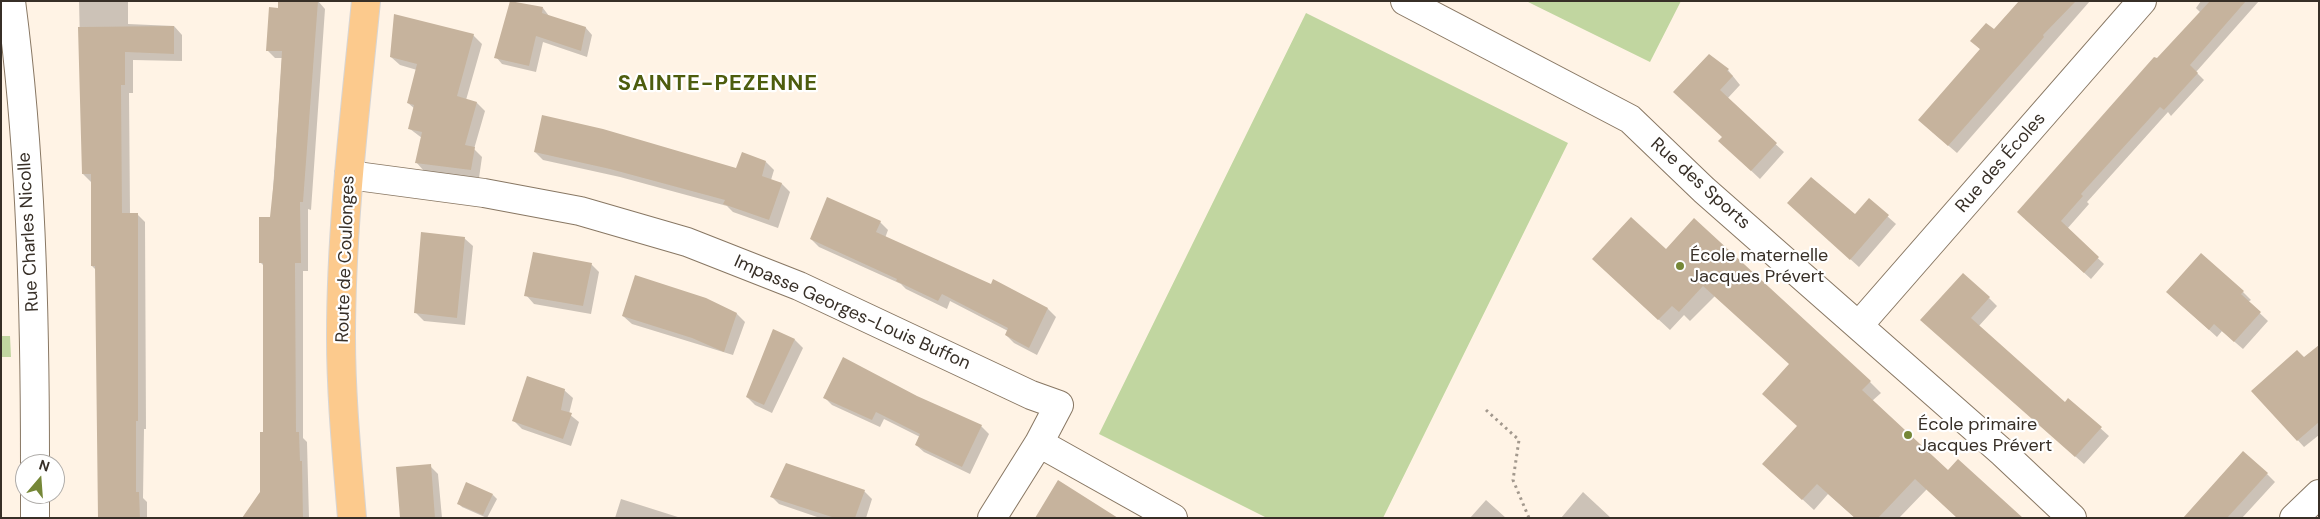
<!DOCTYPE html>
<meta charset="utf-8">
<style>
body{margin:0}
#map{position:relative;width:2320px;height:519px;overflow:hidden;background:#fff3e5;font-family:"DM Sans",sans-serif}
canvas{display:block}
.frame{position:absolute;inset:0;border:2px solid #372f27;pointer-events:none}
.north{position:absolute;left:15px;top:454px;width:50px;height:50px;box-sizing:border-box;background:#fff;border:1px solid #afaca9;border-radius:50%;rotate:18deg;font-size:14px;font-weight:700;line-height:20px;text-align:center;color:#372f27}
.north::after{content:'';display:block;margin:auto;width:18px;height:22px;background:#758737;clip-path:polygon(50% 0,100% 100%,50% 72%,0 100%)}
</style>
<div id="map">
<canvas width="2320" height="519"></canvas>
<div class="frame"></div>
<div class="north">N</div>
</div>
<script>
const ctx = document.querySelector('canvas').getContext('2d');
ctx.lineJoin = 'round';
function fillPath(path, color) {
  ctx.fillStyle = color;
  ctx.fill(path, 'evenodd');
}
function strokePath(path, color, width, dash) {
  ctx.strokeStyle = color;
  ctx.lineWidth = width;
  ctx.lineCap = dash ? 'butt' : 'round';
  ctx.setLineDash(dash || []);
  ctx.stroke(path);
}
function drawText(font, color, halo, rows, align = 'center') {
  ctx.font = font + ' "DM Sans",sans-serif';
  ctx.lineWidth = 4.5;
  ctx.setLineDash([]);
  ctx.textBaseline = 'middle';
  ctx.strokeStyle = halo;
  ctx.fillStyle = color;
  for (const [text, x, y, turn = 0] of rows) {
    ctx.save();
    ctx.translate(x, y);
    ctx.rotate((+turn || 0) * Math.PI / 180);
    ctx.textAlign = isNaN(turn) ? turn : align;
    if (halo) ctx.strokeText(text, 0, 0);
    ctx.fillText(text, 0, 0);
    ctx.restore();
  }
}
fillPath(new Path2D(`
 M1526 1H1681L1650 62Z
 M1306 13 1568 143 1383 518H1267L1099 434Z
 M1 336H10L11 357H1Z`), '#c1d6a0');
fillPath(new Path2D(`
 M79 1H128V24L174 26 182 35V61L133 60V93H129L130 214H137L145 222 146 429H144L143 498 147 502V518H99L96 270 92 266 91 182 83 174Z
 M280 1H318L325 9 311 210 308 209V271H303V438L307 442 309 518H249L261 492 264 433V266L260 262 271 219 282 58H275L267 50Z
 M2020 1H2090L1957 153 1928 128 1981 50 1972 41 1994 31Z
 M2201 1H2259L2196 72 2204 80 2171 116 2168 112 2087 202 2089 204 2067 229 2104 264 2091 279 2025 219 2157 60 2201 13 2196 8Z
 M543 8 549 16 586 28 592 35 587 57 543 42 536 72 502 64 496 57Z
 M473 35 482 44 466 100 477 103 485 111 474 149 482 157 479 178 424 171 416 162 422 138 410 129 415 109 408 103 417 70 400 65 391 57Z
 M1709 56 1728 70 1740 85 1727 99 1784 152 1760 179 1728 149 1723 138Z
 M535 152 737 170 766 162 774 170 771 180 782 184 790 192 778 228 733 212 727 206 620 177 543 160Z
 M1869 200 1896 224 1859 267 1797 211 1855 216Z
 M880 222 888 230 885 238 991 286 1048 309 1056 317 1037 355 1014 343 1006 335 1008 331 950 301 947 309 906 289 901 284 819 247 811 239Z
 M464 238 473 246 465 325 424 321 416 313Z
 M1666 251 1870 382 1881 393 1872 401 1927 489 1899 518H1855L1828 494 1814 510 1775 474 1798 427 1790 364 1715 296 1690 321 1684 315 1670 330 1605 270Z
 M591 264 599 272 591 314 534 304 526 295Z
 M2243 292 2251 300 2248 302 2268 321 2243 349 2222 331 2217 337 2176 300Z
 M1989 298 1997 306 1978 327 2065 404 2069 400 2109 436 2084 464 1930 328Z
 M737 314 745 322 733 355 632 324 623 316Z
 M774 331 795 340 803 348 772 413 755 405 747 397Z
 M2319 358V435L2304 447 2253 391Z
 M564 390 573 398 569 414 579 422 571 446 522 429 514 421Z
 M824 397 917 398 981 426 989 434 970 474 924 452 916 445 920 437 884 419 880 427 832 405Z
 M430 466 438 474 442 518H400Z
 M2267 474 2275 482 2242 518H2184Z
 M864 491 872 499 866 518H820L779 504 771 496Z
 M1583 492 1611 518H1561Z
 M493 495 497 499 487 518 462 507 458 503Z
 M621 499 681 518H615Z
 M1486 500 1506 518H1470Z`), '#0003');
fillPath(new Path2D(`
 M278 1H318L303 202H300L301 263H295L296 432H299L300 461H302L303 518H242L260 492V432H263V263H259V217H270L274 179 282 51H266L269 7 278 8Z
 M510 1 543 7 542 13 586 27 581 51 536 36 529 66 494 58Z
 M2019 1H2076L2043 35 2044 37 1948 146 1918 120 1980 49 1970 41 1986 23 1994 29Z
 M2210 1H2246L2190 65 2198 73 2164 110 2160 107 2081 194 2083 196 2061 221 2099 257 2084 273 2017 212 2154 57 2157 58Z
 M394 14 474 34 457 96 477 102 465 145 475 147 471 170 415 163 422 132 408 129 414 105 407 103 417 64 390 57Z
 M174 26V54L125 52V85H121L122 213H138V421H136V492H139L140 518H98L95 266H91V174H82L78 27Z
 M1709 54 1729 69 1727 71 1733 76 1720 90 1777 143 1751 171 1718 141 1722 137 1673 92Z
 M542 115 603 129 736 168 742 152 766 161 762 176 782 183 769 220 723 204 725 200 610 169 534 152Z
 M1811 177 1855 214 1869 198 1889 215 1850 260 1787 203Z
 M827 197 881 221 876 232 991 284 993 279 1048 308 1029 348 1005 335 1008 328 942 294 938 301 896 281 897 279 810 239Z
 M1631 217 1666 249 1694 218 1871 381 1862 390 1948 470 1958 459 2023 518H1957L1915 479 1878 518H1855L1817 484 1802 500 1762 464 1797 426 1762 394 1789 364 1703 286 1679 312 1672 306 1658 320 1592 259Z
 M421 232 465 237 457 318 414 313Z
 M533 252 592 263 583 306 524 296Z
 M2201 253 2244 291 2241 294 2261 312 2234 342 2214 324 2209 330 2166 292Z
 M1963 273 1990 297 1971 318 2065 402 2068 398 2102 427 2075 457 1920 320Z
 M635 275 706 298 737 313 724 352 692 338 622 316Z
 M773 329 795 339 764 405 746 397Z
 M2319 345V422L2297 441 2251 391 2297 350 2304 357Z
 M843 357 917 396 982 425 962 467 915 445 920 434 876 412 872 420 823 398Z
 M527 376 565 389 561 410 572 413 563 439 512 421Z
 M2243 451 2268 473 2227 518H2183Z
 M786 463 865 490 855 518H835L770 497Z
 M431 464 435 518H400L396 467Z
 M1058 480 1118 518H1035Z
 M466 482 493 494 483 515 457 504Z`), '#c6b39d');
const minor = new Path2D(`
 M11 1C31 154 35 310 35 464
 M1405 1 1630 119 1704 190 2003 453 2072 518
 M349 175 484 193 580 211 687 242 799 286 1031 395 1059 405 1039 443 992 518
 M1859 325 2142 1
 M1039 443 1173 518
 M35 518V494
 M2294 518 2319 494`);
const major = new Path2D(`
 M352 518C347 457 341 397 341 337 341 225 355 113 366 1`);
strokePath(minor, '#887763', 30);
strokePath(major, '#d7d5d4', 30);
strokePath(new Path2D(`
 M1486 410 1519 440 1513 480 1529 518`), '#a2988d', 3, [2.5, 4]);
strokePath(minor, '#fff', 28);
strokePath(major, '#fcca8d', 28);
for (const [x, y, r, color] of [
 [1680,266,5,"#758737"],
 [1908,435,5,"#758737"]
]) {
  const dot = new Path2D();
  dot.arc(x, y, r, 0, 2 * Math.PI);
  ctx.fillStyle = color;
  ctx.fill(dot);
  strokePath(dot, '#fff', 2);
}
drawText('18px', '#372f27', '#fff', [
 ["Rue des Écoles",2001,163,-49],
 ["Rue des Sports",1700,184,42],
 ["Rue Charles Nicolle",29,232,-93],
 ["Route de Coulonges",346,259,-88],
 ["Impasse Georges-Louis Buffon",852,313,24]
]);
drawText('18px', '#372f27', '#fff', [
 ["École maternelle",1690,256],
 ["Jacques Prévert",1690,277],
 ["École primaire",1918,425],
 ["Jacques Prévert",1918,446]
], 'left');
ctx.letterSpacing = '1px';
drawText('bold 22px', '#4d5d0e', '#fff', [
 ["SAINTE-PEZENNE",718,84]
]);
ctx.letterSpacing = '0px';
</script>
